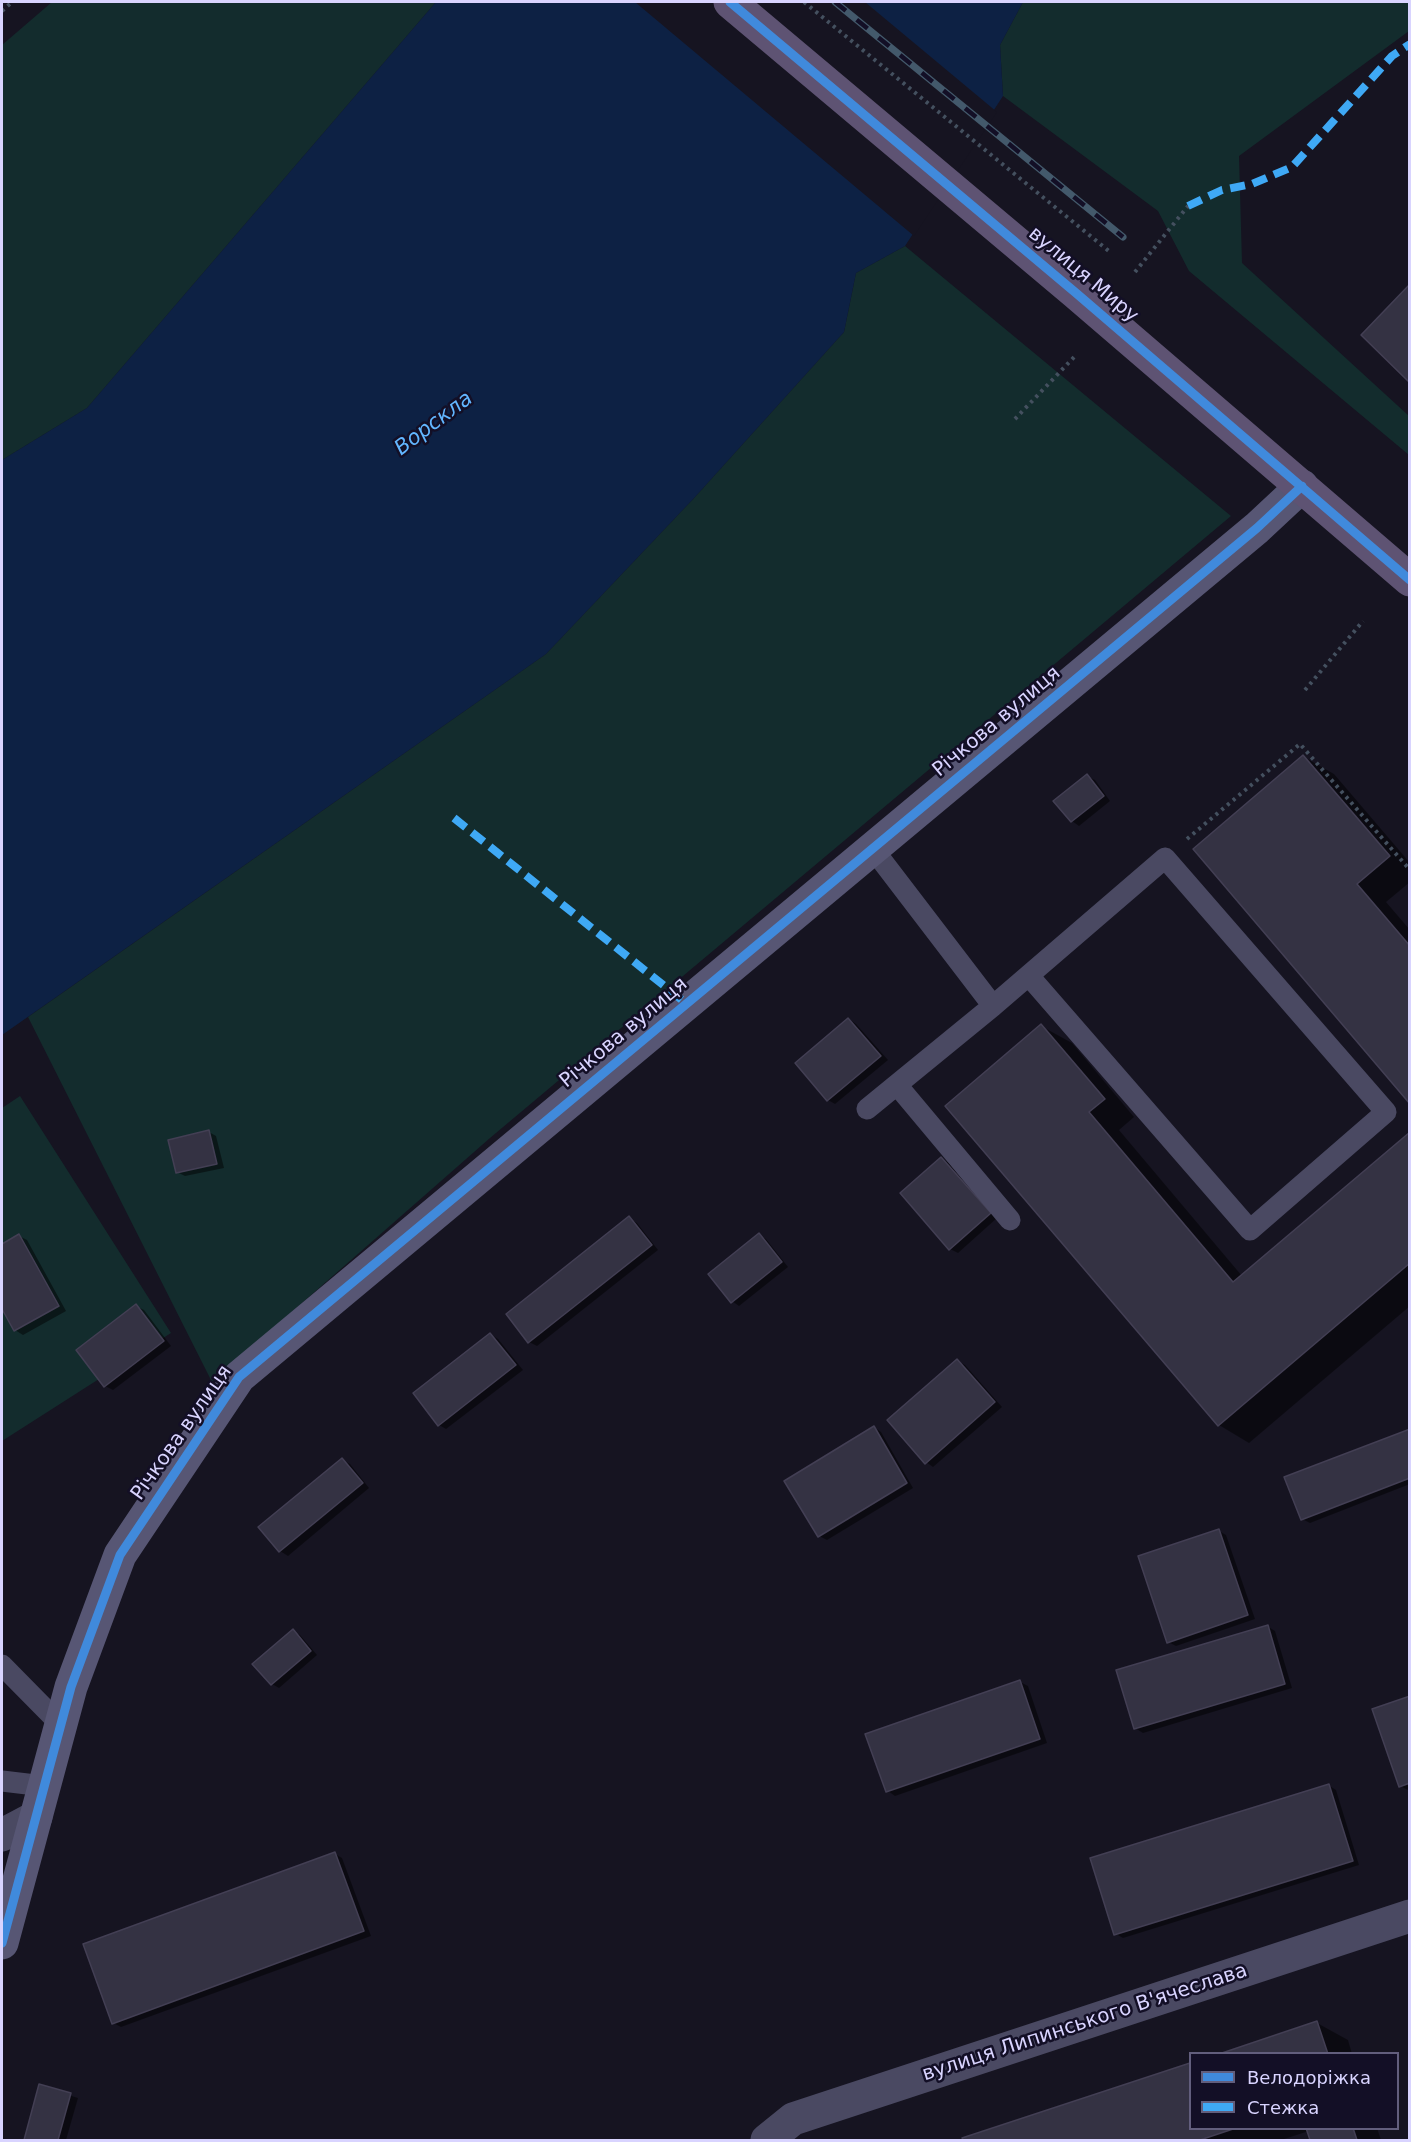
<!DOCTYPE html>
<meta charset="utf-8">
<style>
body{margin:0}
#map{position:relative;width:1411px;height:2142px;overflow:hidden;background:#161421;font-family:"DejaVu Sans",sans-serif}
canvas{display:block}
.frame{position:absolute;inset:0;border:3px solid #d9d4ff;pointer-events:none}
.legend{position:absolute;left:1189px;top:2052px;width:210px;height:78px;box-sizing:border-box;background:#130f26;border:2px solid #625e7d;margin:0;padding:8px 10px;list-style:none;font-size:18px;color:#d9d4ff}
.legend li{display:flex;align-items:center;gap:12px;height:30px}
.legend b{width:30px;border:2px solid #625e7d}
</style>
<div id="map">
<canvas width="1411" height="2142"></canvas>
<div class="frame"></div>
<ul class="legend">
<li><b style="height:8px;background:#408adc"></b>Велодоріжка</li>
<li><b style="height:8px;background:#3fa9f5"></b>Стежка</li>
</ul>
</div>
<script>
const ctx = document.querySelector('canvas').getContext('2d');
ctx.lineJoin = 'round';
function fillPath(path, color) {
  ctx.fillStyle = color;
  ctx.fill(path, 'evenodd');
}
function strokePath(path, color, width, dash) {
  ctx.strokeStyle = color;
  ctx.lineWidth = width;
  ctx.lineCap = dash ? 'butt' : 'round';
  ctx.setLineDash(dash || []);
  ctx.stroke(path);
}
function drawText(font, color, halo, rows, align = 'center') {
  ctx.font = font + ' "DejaVu Sans",sans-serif';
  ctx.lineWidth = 5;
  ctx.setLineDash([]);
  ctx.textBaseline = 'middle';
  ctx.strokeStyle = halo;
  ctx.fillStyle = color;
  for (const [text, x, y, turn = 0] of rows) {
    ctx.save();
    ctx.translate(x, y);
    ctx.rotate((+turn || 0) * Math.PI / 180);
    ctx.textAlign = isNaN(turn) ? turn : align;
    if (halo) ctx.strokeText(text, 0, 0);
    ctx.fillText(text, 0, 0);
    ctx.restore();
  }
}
fillPath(new Path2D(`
 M52 2H436L87 408 2 460V45Z
 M1023 2H1409V31L1239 156 1242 263 1409 416V455L1189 271 1158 211 1003 96 1000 45Z
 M905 246 1231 516 490 1138 212 1382 28 1017 546 654 695 497 844 332 856 273Z
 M20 1096 171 1333 2 1441V1108Z`), '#132c2d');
fillPath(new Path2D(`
 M436 2H1023L1000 45 1003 96 905 246 856 273 844 332 695 497 546 654 2 1035V460L87 408Z`), '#0d2144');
fillPath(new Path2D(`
 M635 2H865L997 112 914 236Z`), '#161421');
fillPath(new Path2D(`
 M1304 757 1334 774 1410 863V882L1386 902 1410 930V1101Z
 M1087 776 1095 780 1110 801 1079 826 1072 821Z
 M849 1019 856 1024 888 1060 835 1104 828 1100Z
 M1041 1026 1072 1043 1134 1117 1119 1130 1242 1276 1410 1134V1306L1249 1443 1219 1425Z
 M209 1132 216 1136 224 1168 185 1176 177 1172Z
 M941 1158 949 1163 997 1218 958 1253 950 1249Z
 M629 1218 637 1223 658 1250 537 1346 529 1342Z
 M759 1235 766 1239 788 1267 739 1306 732 1301Z
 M19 1236 27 1240 66 1311 23 1335 15 1330 2 1306V1246Z
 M136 1306 144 1310 171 1346 113 1390 105 1386 78 1350Z
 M490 1334 498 1339 523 1370 446 1429 439 1425Z
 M958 1361 965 1365 1002 1407 933 1467 926 1462Z
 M874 1427 881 1432 913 1488 827 1540 819 1536Z
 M1410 1430V1484L1310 1523 1302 1519Z
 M342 1460 350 1464 369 1488 288 1556 280 1551 260 1527Z
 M1219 1531 1226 1535 1255 1619 1176 1646 1168 1642Z
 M1267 1626 1275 1631 1292 1688 1143 1733 1135 1728Z
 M293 1631 300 1635 317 1655 279 1688 272 1684Z
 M1020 1682 1028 1686 1047 1743 895 1796 888 1791Z
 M1410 1698V1791L1400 1786Z
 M1328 1785 1336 1790 1359 1865 1123 1938 1116 1934Z
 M335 1854 342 1858 371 1936 121 2027 113 2023Z
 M1317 2023 1348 2040 1352 2054H1224Z
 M1190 2065V2128H1377L1381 2140H1312L1309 2131 1281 2140H965Z
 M40 2086 78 2098 66 2140H25Z`), '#0007');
const building = new Path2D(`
 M1410 284V383L1361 335Z
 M1303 755 1390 856 1357 884 1410 946V1104L1193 849Z
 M1087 774 1104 796 1071 822 1053 801Z
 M848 1018 881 1056 827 1101 795 1063Z
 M1041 1024 1105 1099 1089 1112 1233 1282 1410 1132V1263L1218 1426 945 1106Z
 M209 1130 217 1164 176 1173 168 1140Z
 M941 1157 991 1213 949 1250 900 1193Z
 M629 1216 652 1245 528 1343 506 1314Z
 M759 1233 782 1262 731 1303 708 1274Z
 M19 1234 59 1306 14 1331 2 1309V1244Z
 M136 1304 164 1341 104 1387 76 1350Z
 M490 1333 516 1365 438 1426 413 1393Z
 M957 1359 995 1402 925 1464 887 1420Z
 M874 1426 907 1483 818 1537 784 1481Z
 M1410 1429V1478L1301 1520 1284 1477Z
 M342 1458 363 1483 279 1552 258 1527Z
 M1219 1529 1248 1615 1167 1643 1138 1556Z
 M1268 1625 1285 1684 1134 1729 1116 1670Z
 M293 1629 311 1651 271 1685 252 1664Z
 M1020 1680 1040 1739 886 1792 865 1734Z
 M1410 1696V1783L1399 1787 1372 1709Z
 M1329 1784 1353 1861 1114 1935 1090 1858Z
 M335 1852 364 1931 112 2024 83 1944Z
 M1317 2021 1328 2054H1219Z
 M1190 2063V2128H1236L1200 2140H963L962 2138Z
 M39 2084 71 2093 58 2140H24Z
 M1306 2128H1353L1357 2140H1310Z`);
fillPath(building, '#343243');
strokePath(building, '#433f54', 1.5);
strokePath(new Path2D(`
 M804 2 1110 252
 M2 11 12 2
 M1135 272 1188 206
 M1015 419 1077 354
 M1305 690 1363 621
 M1187 839 1300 744 1410 870`), '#44505f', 4, [3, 4.5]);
strokePath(new Path2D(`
 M873 849 993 1006 1165 858 1386 1112 1250 1230 1029 976
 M897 1085 1010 1220
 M867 1109 993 1006
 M2 1665 61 1725
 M2 1781 44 1786`), '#4a4962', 21);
strokePath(new Path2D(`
 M2 1835 36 1817
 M767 2140 793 2119 1410 1916`), '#4a4962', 33);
strokePath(new Path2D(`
 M2 1943 71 1687 120 1555 239 1377 1257 528 1302 486`), '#575674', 33);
strokePath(new Path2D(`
 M730 2 1076 293 1410 580`), '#5e5373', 33);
const rail = new Path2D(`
 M835 2 1123 237`);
strokePath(rail, '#43596b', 7);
strokePath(rail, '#130f26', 4.5, [14]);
strokePath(new Path2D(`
 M1188 206 1222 190 1252 184 1292 167 1392 56 1410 44
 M454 818 687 1004`), '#3fa9f5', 8, [15, 8]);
strokePath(new Path2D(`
 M730 2 1076 293 1410 580
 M2 1943 71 1687 120 1555 239 1377 1257 528 1302 486`), '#408adc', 9);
drawText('20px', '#d9d4ff', '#130f26', [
 ["вулиця Миру",1083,275,40],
 ["Річкова вулиця",997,722,-40],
 ["Річкова вулиця",624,1033,-40],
 ["Річкова вулиця",182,1433,-55],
 ["вулиця Липинського В'ячеслава",1085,2023,-18]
]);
drawText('italic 21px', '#62b6ff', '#130f26', [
 ["Ворскла",434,424,-37]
]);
</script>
